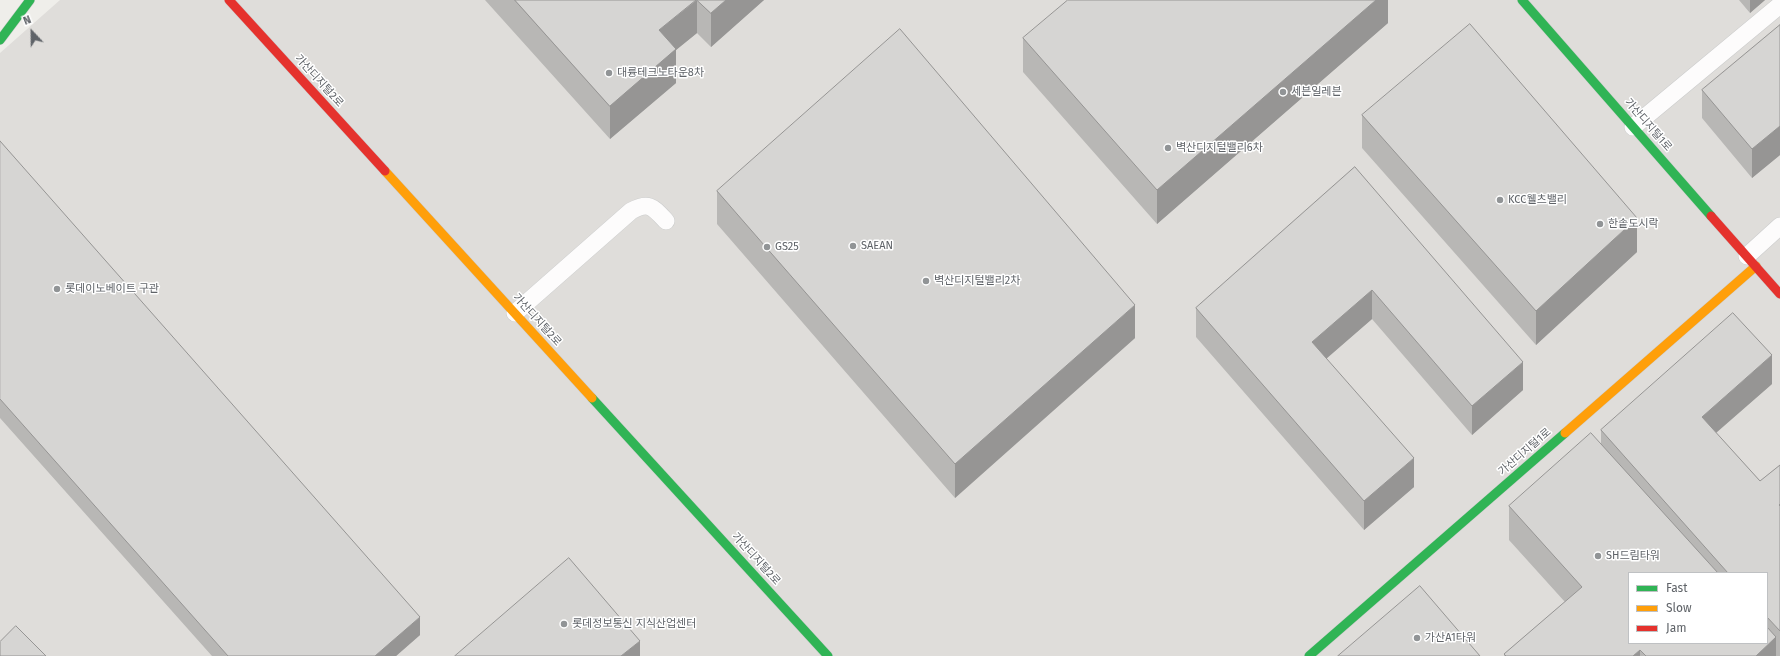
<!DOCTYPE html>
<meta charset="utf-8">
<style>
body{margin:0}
#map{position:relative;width:1780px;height:656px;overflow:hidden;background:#efeeea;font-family:"Fira Sans",sans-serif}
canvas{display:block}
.legend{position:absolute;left:1628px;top:572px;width:140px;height:72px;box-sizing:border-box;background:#fff;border:1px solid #bfc1c3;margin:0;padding:5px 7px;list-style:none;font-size:12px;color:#5f6368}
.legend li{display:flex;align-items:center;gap:8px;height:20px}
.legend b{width:20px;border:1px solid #bfc1c3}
.north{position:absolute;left:12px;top:12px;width:40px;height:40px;-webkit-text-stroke:3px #fff;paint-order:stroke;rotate:338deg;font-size:11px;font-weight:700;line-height:16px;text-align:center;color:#5f6368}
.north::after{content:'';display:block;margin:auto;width:14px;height:18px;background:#5f6368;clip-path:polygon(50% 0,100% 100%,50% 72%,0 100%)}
</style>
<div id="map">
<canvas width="1780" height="656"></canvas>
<ul class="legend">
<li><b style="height:5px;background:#30b455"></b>Fast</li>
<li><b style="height:5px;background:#ff9f0a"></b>Slow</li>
<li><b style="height:5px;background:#e5322d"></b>Jam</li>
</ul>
<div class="north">N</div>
</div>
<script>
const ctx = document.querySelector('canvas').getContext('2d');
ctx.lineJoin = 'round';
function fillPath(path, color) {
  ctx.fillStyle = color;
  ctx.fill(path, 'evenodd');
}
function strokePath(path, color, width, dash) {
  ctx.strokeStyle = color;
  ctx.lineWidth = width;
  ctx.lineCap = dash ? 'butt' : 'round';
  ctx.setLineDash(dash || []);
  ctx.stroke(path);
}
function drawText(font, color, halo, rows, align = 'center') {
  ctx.font = font + ' "Fira Sans","Noto Sans KR",sans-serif';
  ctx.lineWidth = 3;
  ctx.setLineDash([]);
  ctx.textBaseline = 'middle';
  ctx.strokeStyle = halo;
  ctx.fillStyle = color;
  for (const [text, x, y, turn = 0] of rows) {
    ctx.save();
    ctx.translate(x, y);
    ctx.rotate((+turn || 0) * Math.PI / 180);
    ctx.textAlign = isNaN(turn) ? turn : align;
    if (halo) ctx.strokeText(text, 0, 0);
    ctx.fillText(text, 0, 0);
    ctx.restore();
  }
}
fillPath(new Path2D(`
 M60 0H1780V656H0V53ZM1629 573H1767V643H1629Z`), '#dfddda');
const lane = new Path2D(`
 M1633 127 1780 5
 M1747 256 1780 226
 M515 313 631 211C649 201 653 207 666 221`);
const fast = new Path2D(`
 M1522 0 1711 216
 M0 40 30 0
 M592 398 828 656
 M1309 656 1565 433`);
const slow = new Path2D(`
 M385 171 592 398
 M1565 433 1756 266`);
const jam = new Path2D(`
 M229 0 385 171
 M1711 216 1780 294`);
strokePath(lane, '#cbcccc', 18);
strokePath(fast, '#cacacb', 10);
strokePath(slow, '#cacacb', 10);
strokePath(jam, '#cacacb', 10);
strokePath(lane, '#fdfcfc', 17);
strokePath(fast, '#30b455', 9);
strokePath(slow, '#ff9f0a', 9);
strokePath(jam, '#e5322d', 9);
fillPath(new Path2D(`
 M485 0H764L711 47 697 33 676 50V83L610 139Z
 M1388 0V23L1157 224 1023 72V38Z
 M1739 0H1765L1750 13Z
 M1780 25V155L1752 178 1702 118V90Z
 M1362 115 1637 252 1536 345 1362 148Z
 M0 141 420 635 396 656H212L0 418Z
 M1355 167 1523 390 1472 435 1372 319 1326 359 1414 487 1364 530 1196 337V308Z
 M717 191 1135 338 955 498 717 224Z
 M1772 384 1716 433 1760 481 1780 465V656H1504V654L1565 602 1509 540V506L1601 445V430ZM1629 573H1767V643Z`), '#b8b7b5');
fillPath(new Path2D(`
 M697 0V33L676 50V83L610 139V106L659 30Z
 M726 0H764L711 47V13Z
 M1376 0H1388V23L1157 224V190Z
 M1750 0H1765L1750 13Z
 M1780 126V155L1752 178V149Z
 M1637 218V252L1536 345V311Z
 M1372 290V319L1312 371V342Z
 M1135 305V338L955 498V464Z
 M1772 355V384L1702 445V417Z
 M1523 362V390L1472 435V406Z
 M1414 458V487L1364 530V501Z
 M420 617V635L396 656H375Z
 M1776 637V656H1756Z
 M640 641V656H621Z
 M1640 650V656H1633Z`), '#969594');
const building = new Path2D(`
 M515 0H696L659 30 676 49 610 106Z
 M697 0H726L711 13Z
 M1068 0H1376L1157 190 1023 38Z
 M1470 24 1637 218 1536 311 1362 115Z
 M1780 25V126L1752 149 1702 90Z
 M900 29 1135 305 955 464 717 191Z
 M0 141 420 617 375 656H228L0 399Z
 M1355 167 1523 362 1472 406 1372 290 1312 342 1414 458 1364 501 1196 308Z
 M1733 313 1772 355 1702 417 1760 481 1780 465V504L1779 505 1780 506V631L1767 617V573H1728L1601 430Z
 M1591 433 1718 573H1629V643H1767V627L1776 637 1756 656H1646L1640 650 1633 656H1506L1504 654 1582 587 1509 506Z
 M569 558 640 641 621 656H455Z
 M1420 586 1480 656H1338Z
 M16 626 46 656H0V642Z`);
fillPath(building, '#d6d5d3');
strokePath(building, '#969594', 1);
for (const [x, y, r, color] of [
 [609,73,4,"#919496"],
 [1283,92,4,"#919496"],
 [1168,148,4,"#919496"],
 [1500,200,4,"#919496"],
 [1600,224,4,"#919496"],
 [853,246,4,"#919496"],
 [767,247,4,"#919496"],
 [926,281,4,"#919496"],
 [57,289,4,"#919496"],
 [1598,556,4,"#919496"],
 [564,624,4,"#919496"],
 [1417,638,4,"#919496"]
]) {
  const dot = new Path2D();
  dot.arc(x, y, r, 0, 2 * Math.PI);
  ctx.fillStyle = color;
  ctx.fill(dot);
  strokePath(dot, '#fff', 1.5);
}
drawText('11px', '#5f6368', '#fff', [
 ["대륭테크노타운8차",617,73],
 ["세븐일레븐",1291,92],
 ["벽산디지털밸리6차",1176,148],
 ["KCC웰츠밸리",1508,200],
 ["한솥도시락",1608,224],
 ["SAEAN",861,246],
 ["GS25",775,247],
 ["벽산디지털밸리2차",934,281],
 ["롯데이노베이트 구관",65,289],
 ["SH드림타워",1606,556],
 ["롯데정보통신 지식산업센터",572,624],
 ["가산A1타워",1425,638]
], 'left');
drawText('11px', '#5f6368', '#fff', [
 ["가산디지털2로",319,81,48],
 ["가산디지털1로",1648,125,49],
 ["가산디지털2로",537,320,48],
 ["가산디지털1로",1525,452,-41],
 ["가산디지털2로",756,559,48]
]);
</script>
